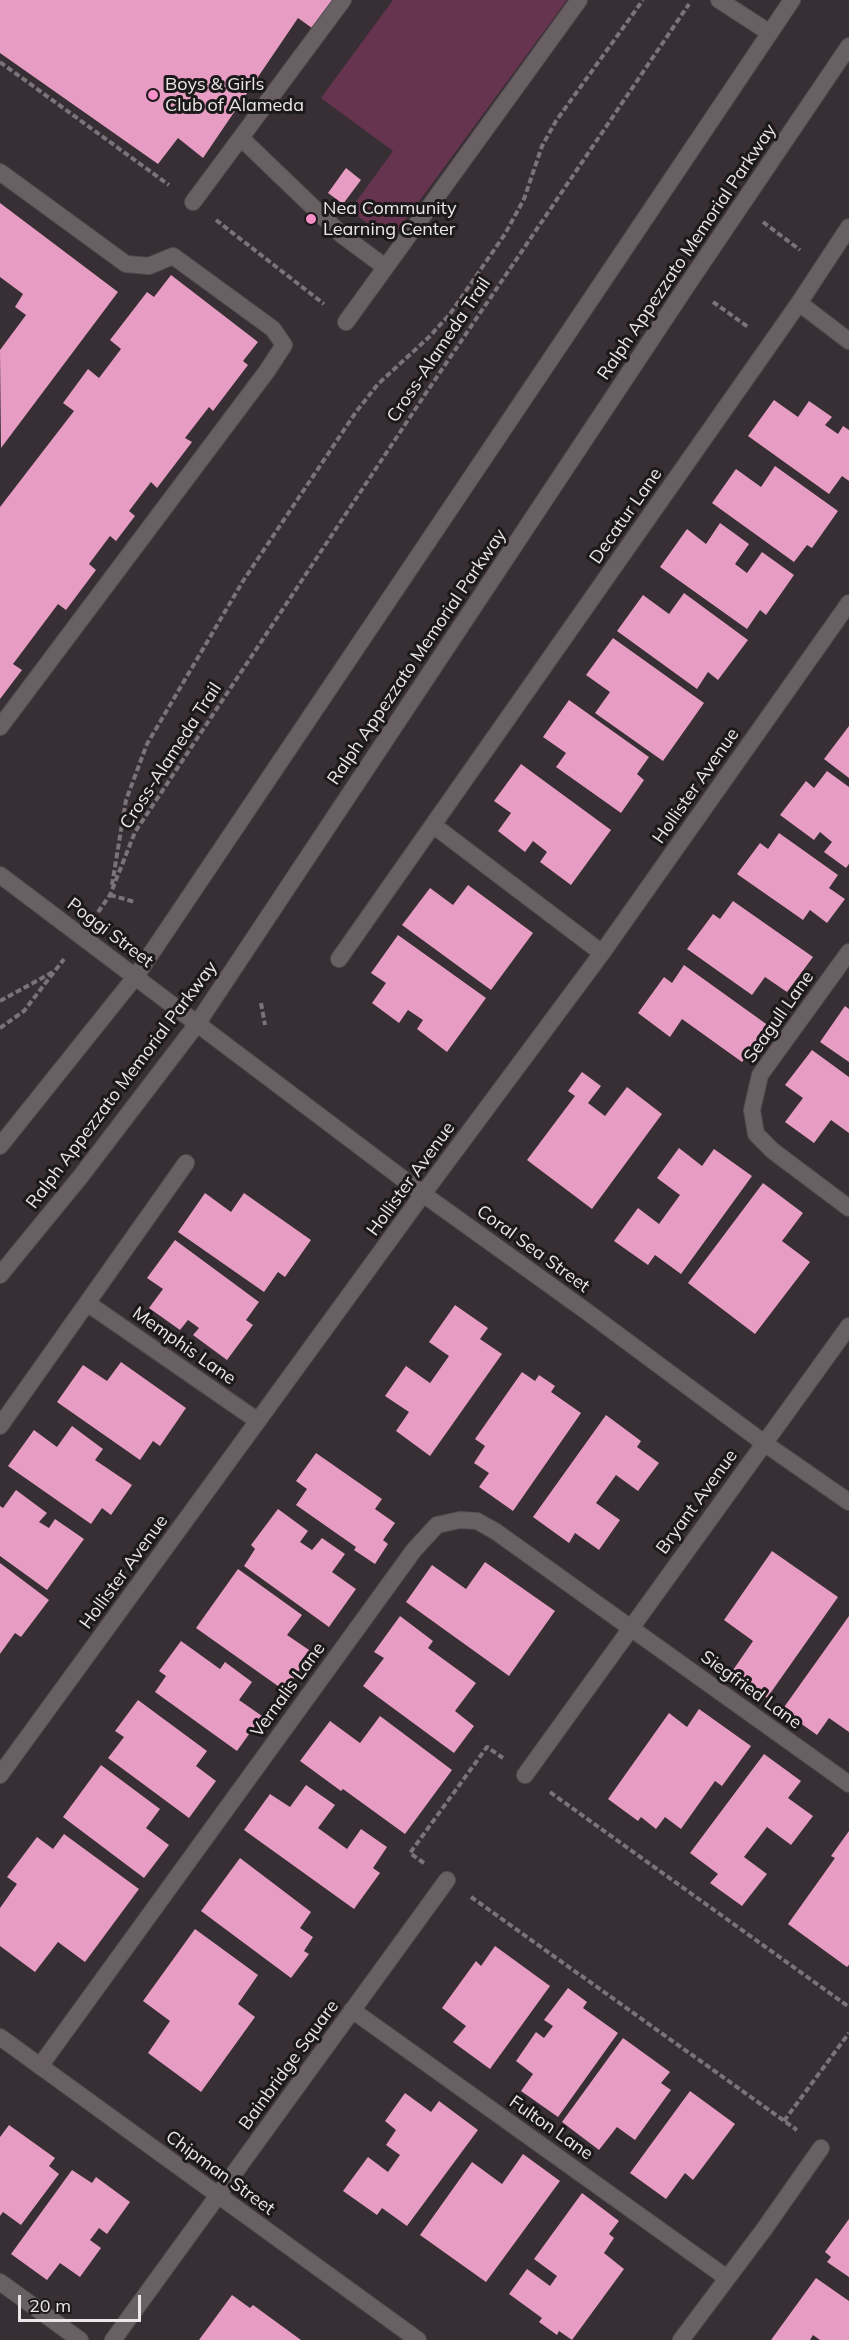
<!DOCTYPE html>
<style>
body{margin:0}
#map{position:relative;width:849px;height:2340px;overflow:hidden;background:#372f33;font-family:Mulish,sans-serif}
canvas{display:block}
.scale{position:absolute;left:18px;top:2295px;width:123px;height:27px;box-sizing:border-box;border:3px solid #ebe6e8;border-top:0;padding-left:8px;font-size:18px;line-height:21px;white-space:nowrap;color:#ebe6e8;-webkit-text-stroke:4px #1c191a;paint-order:stroke}
</style>
<div id="map">
<canvas width="849" height="2340"></canvas>
<div class="scale">20 m</div>
</div>
<script>
const ctx = document.querySelector('canvas').getContext('2d');
ctx.lineJoin = 'round';
function fillPath(path, color) {
  ctx.fillStyle = color;
  ctx.fill(path, 'evenodd');
}
function strokePath(path, color, width, dash) {
  ctx.strokeStyle = color;
  ctx.lineWidth = width;
  ctx.lineCap = dash ? 'butt' : 'round';
  ctx.setLineDash(dash || []);
  ctx.stroke(path);
}
function drawText(font, color, halo, rows, align = 'center') {
  ctx.font = font + ' Mulish,sans-serif';
  ctx.lineWidth = 6;
  ctx.setLineDash([]);
  ctx.textBaseline = 'middle';
  ctx.strokeStyle = halo;
  ctx.fillStyle = color;
  for (const [text, x, y, turn = 0] of rows) {
    ctx.save();
    ctx.translate(x, y);
    ctx.rotate((+turn || 0) * Math.PI / 180);
    ctx.textAlign = isNaN(turn) ? turn : align;
    if (halo) ctx.strokeText(text, 0, 0);
    ctx.fillText(text, 0, 0);
    ctx.restore();
  }
}
fillPath(new Path2D(`
 M393 0H567L390 241 350 210 393 151 321 98Z`), '#66344f');
fillPath(new Path2D(`
 M0 0H335L312 28 298 18 203 158 178 138 158 164 0 53Z
 M346 168 361 180 343 204 328 193Z
 M0 203 118 292 1 448 0 350 26 315 15 307 23 294 0 277Z
 M171 275 258 342 243 361 248 365 213 411 209 407 185 438 192 442 157 488 151 482 129 511 135 516 116 541 110 536 89 564 96 570 66 610 58 604 13 664 22 670 0 699V507L74 411 63 403 88 369 99 378 121 349 110 340 147 292 154 297Z
 M774 400 798 417 809 401 832 417 825 425 838 434 843 426 849 430V481L842 476 829 494 748 436Z
 M775 466 838 511 812 548 807 545 794 562 712 503 736 469 761 487Z
 M720 523 749 544 735 564 747 573 762 552 794 575 766 615 760 610 747 629 660 567 687 529 706 544Z
 M684 593 748 640 718 680 708 672 697 689 617 631 643 595 669 614Z
 M613 638 704 703 663 761 595 713 610 692 586 675Z
 M569 700 649 757 637 774 644 780 621 813 556 767 566 753 543 737Z
 M849 726V778L824 759Z
 M521 764 611 830 571 885 540 862 547 852 533 841 525 852 498 831 511 813 494 801Z
 M827 771 849 787V864L846 868 824 852 832 842 820 832 814 840 780 815 806 781 814 788Z
 M779 833 838 875 829 888 845 899 827 923 810 910 803 920 737 874 760 843 768 849Z
 M468 885 533 933 491 990 402 925 430 888 453 905Z
 M733 901 813 957 787 992 765 977 752 995 687 949 713 914 720 919Z
 M398 935 486 998 447 1052 417 1029 423 1020 408 1010 399 1023 372 1003 386 983 371 973Z
 M684 965 769 1026 742 1062 682 1019 670 1037 638 1013 664 977 672 983Z
 M845 1006 849 1009V1062L820 1042Z
 M812 1050 849 1077V1133L831 1120 814 1143 785 1122 803 1098 785 1085Z
 M582 1072 601 1086 588 1103 605 1116 627 1087 662 1114 592 1209 527 1160 575 1096 568 1091Z
 M679 1148 702 1166 714 1149 752 1176 681 1274 655 1255 648 1265 614 1241 638 1208 659 1224 680 1195 657 1178Z
 M763 1183 803 1213 782 1241 810 1262 755 1334 688 1283Z
 M205 1193 231 1212 244 1193 311 1240 285 1277 278 1272 264 1292 178 1232Z
 M175 1240 259 1302 246 1320 253 1325 227 1360 193 1335 199 1328 188 1320 180 1330 149 1308 163 1289 147 1278Z
 M455 1305 488 1328 480 1339 502 1354 430 1456 396 1431 409 1412 385 1396 406 1366 430 1383 449 1356 429 1342Z
 M121 1362 186 1408 160 1446 153 1441 140 1460 57 1402 83 1365 107 1381Z
 M522 1372 535 1381 539 1375 555 1386 551 1392 581 1413 513 1511 479 1487 489 1473 474 1463 485 1446 475 1439Z
 M606 1415 641 1441 637 1447 659 1463 638 1491 616 1475 596 1503 620 1520 599 1550 575 1533 569 1543 533 1517Z
 M72 1426 103 1449 95 1460 132 1485 111 1515 102 1508 91 1524 8 1466 34 1430 57 1447Z
 M316 1453 382 1499 375 1509 395 1523 383 1540 388 1544 375 1564 354 1550 356 1547 296 1505 307 1489 296 1481Z
 M16 1490 47 1513 39 1522 49 1528 55 1519 84 1539 47 1590 0 1556V1506L3 1508Z
 M278 1509 308 1531 300 1542 312 1550 322 1538 345 1554 332 1572 356 1589 329 1627 244 1566 255 1549 251 1545Z
 M772 1551 838 1597 767 1698 731 1673 753 1641 724 1620Z
 M485 1562 555 1611 509 1676 406 1602 432 1565 466 1589Z
 M0 1563 49 1600 21 1637 15 1633 0 1654Z
 M238 1569 302 1615 287 1635 312 1652 285 1691 196 1628Z
 M400 1616 433 1641 428 1648 476 1683 455 1711 474 1726 454 1753 363 1686 384 1658 374 1652Z
 M849 1616V1732L829 1718 817 1735 782 1710Z
 M181 1641 220 1669 225 1662 252 1682 239 1700 262 1716 237 1751 155 1692 166 1676 159 1671Z
 M138 1700 207 1751 196 1766 216 1781 189 1818 108 1758 124 1737 115 1731Z
 M699 1709 751 1746 722 1786 715 1781 681 1829 665 1817 656 1829 641 1817 638 1821 608 1799 669 1713 687 1727Z
 M380 1716 452 1770 405 1834 343 1789 341 1791 300 1761 330 1721 360 1743Z
 M764 1754 801 1781 788 1798 813 1816 791 1845 767 1827 744 1857 767 1874 742 1906 710 1883 718 1874 690 1853Z
 M101 1765 160 1809 146 1828 169 1845 144 1878 63 1817Z
 M306 1785 335 1805 318 1828 347 1849 361 1829 387 1847 373 1868 380 1873 354 1909 244 1830 270 1794 290 1807Z
 M849 1831V1965L847 1967 788 1924 835 1858 831 1856Z
 M64 1834 139 1889 85 1962 58 1942 35 1972 0 1946V1908L17 1884 7 1877 37 1837 53 1849Z
 M240 1858 311 1912 300 1928 313 1937 304 1951 309 1954 291 1978 201 1911Z
 M195 1929 258 1975 238 2004 255 2017 201 2092 148 2053 170 2021 143 2001Z
 M495 1946 550 1986 490 2069 453 2042 466 2026 442 2008 476 1961 481 1966Z
 M568 1988 587 2002 583 2008 618 2033 558 2117 521 2091 533 2074 516 2061 536 2032 544 2038 553 2026 544 2020Z
 M623 2038 670 2072 661 2083 671 2090 635 2140 617 2127 599 2150 562 2122Z
 M690 2091 735 2124 693 2180 685 2173 666 2199 630 2173Z
 M405 2093 431 2112 439 2101 478 2130 407 2226 382 2208 377 2215 343 2191 368 2157 388 2172 400 2155 386 2145 396 2130 385 2121Z
 M9 2125 55 2158 49 2166 59 2174 21 2225 3 2212 0 2216V2137Z
 M523 2154 560 2181 486 2282 420 2235 472 2162 502 2184Z
 M72 2170 92 2183 96 2177 130 2202 107 2234 99 2228 90 2240 101 2248 80 2277 60 2263 47 2280 11 2254Z
 M582 2193 619 2221 609 2234 614 2238 604 2253 624 2269 572 2340 559 2331 557 2335 539 2322 542 2318 509 2294 527 2269 550 2286 557 2276 534 2259Z
 M849 2219V2277L827 2262 831 2257 825 2252Z
 M816 2278 849 2301V2340H820L813 2335 810 2340H771Z
 M232 2295 250 2308 253 2305 301 2340H199Z`), '#e79dc3');
const service = new Path2D(`
 M719 0 770 33
 M241 138 342 235 385 267
 M0 172 126 264 149 266 173 256 273 329 284 345 267 371 0 727
 M193 202 343 0
 M346 322 579 0
 M87 1303 258 1421
 M0 1426 186 1163
 M352 2010 727 2278
 M40 2066 414 1550 437 1525 460 1520 477 1521 495 1531 849 1784
 M0 2282 80 2340`);
const minor = new Path2D(`
 M799 303 849 341
 M433 825 602 953
 M0 875 423 1194 586 1311 764 1443 849 1502
 M849 952 760 1075 752 1110 756 1134 773 1151 849 1208
 M339 959 799 303 849 227
 M0 1775 423 1194 602 953 849 603
 M525 1775 849 1326
 M0 2037 418 2340
 M113 2340 447 1880
 M681 2340 765 2228 821 2148`);
const tertiary = new Path2D(`
 M0 1146 136 976 792 0
 M0 1275 81 1176 197 1024 688 284 849 46`);
strokePath(service, '#534d50', 18);
strokePath(minor, '#534d50', 18);
strokePath(tertiary, '#534d50', 18);
strokePath(new Path2D(`
 M0 62 169 185
 M216 220 324 304
 M763 222 800 250
 M713 302 748 327
 M112 885 126 800 147 744 243 581 356 412 378 384 429 337 450 314 505 234 524 199 542 146 556 121 643 0
 M110 895 135 902
 M98 912 110 895 135 832 426 393 689 4
 M0 1001 53 972
 M261 1003 265 1025
 M0 1028 24 1011 64 959
 M550 1792 849 2007
 M424 1863 410 1853 487 1747 503 1758
 M471 1897 797 2130
 M784 2121 849 2033`), '#7a7377', 4, [6, 3]);
strokePath(service, '#696064', 16);
strokePath(minor, '#696064', 16);
strokePath(tertiary, '#696064', 16);
for (const [x, y, r, color] of [
 [153,95,6,"#f98fc8"],
 [311,219,6,"#f98fc8"]
]) {
  const dot = new Path2D();
  dot.arc(x, y, r, 0, 2 * Math.PI);
  ctx.fillStyle = color;
  ctx.fill(dot);
  strokePath(dot, '#1c191a', 2);
}
drawText('18px', '#ebe6e8', '#1c191a', [
 ["Boys & Girls",165,85],
 ["Club of Alameda",165,106],
 ["Nea Community",323,209],
 ["Learning Center",323,230]
], 'left');
drawText('18px', '#ebe6e8', '#1c191a', [
 ["Ralph Appezzato Memorial Parkway",687,252,-56],
 ["Cross-Alameda Trail",439,350,-56],
 ["Decatur Lane",626,516,-55],
 ["Ralph Appezzato Memorial Parkway",417,657,-56],
 ["Cross-Alameda Trail",171,756,-57],
 ["Hollister Avenue",696,786,-55],
 ["Poggi Street",110,933,37],
 ["Seagull Lane",779,1017,-55],
 ["Ralph Appezzato Memorial Parkway",122,1085,-53],
 ["Hollister Avenue",411,1179,-54],
 ["Coral Sea Street",533,1249,36],
 ["Memphis Lane",184,1346,35],
 ["Bryant Avenue",697,1502,-54],
 ["Hollister Avenue",124,1572,-54],
 ["Vernalis Lane",288,1690,-54],
 ["Siegfried Lane",751,1690,36],
 ["Bainbridge Square",289,2065,-54],
 ["Fulton Lane",551,2128,35],
 ["Chipman Street",220,2173,36]
]);
</script>
